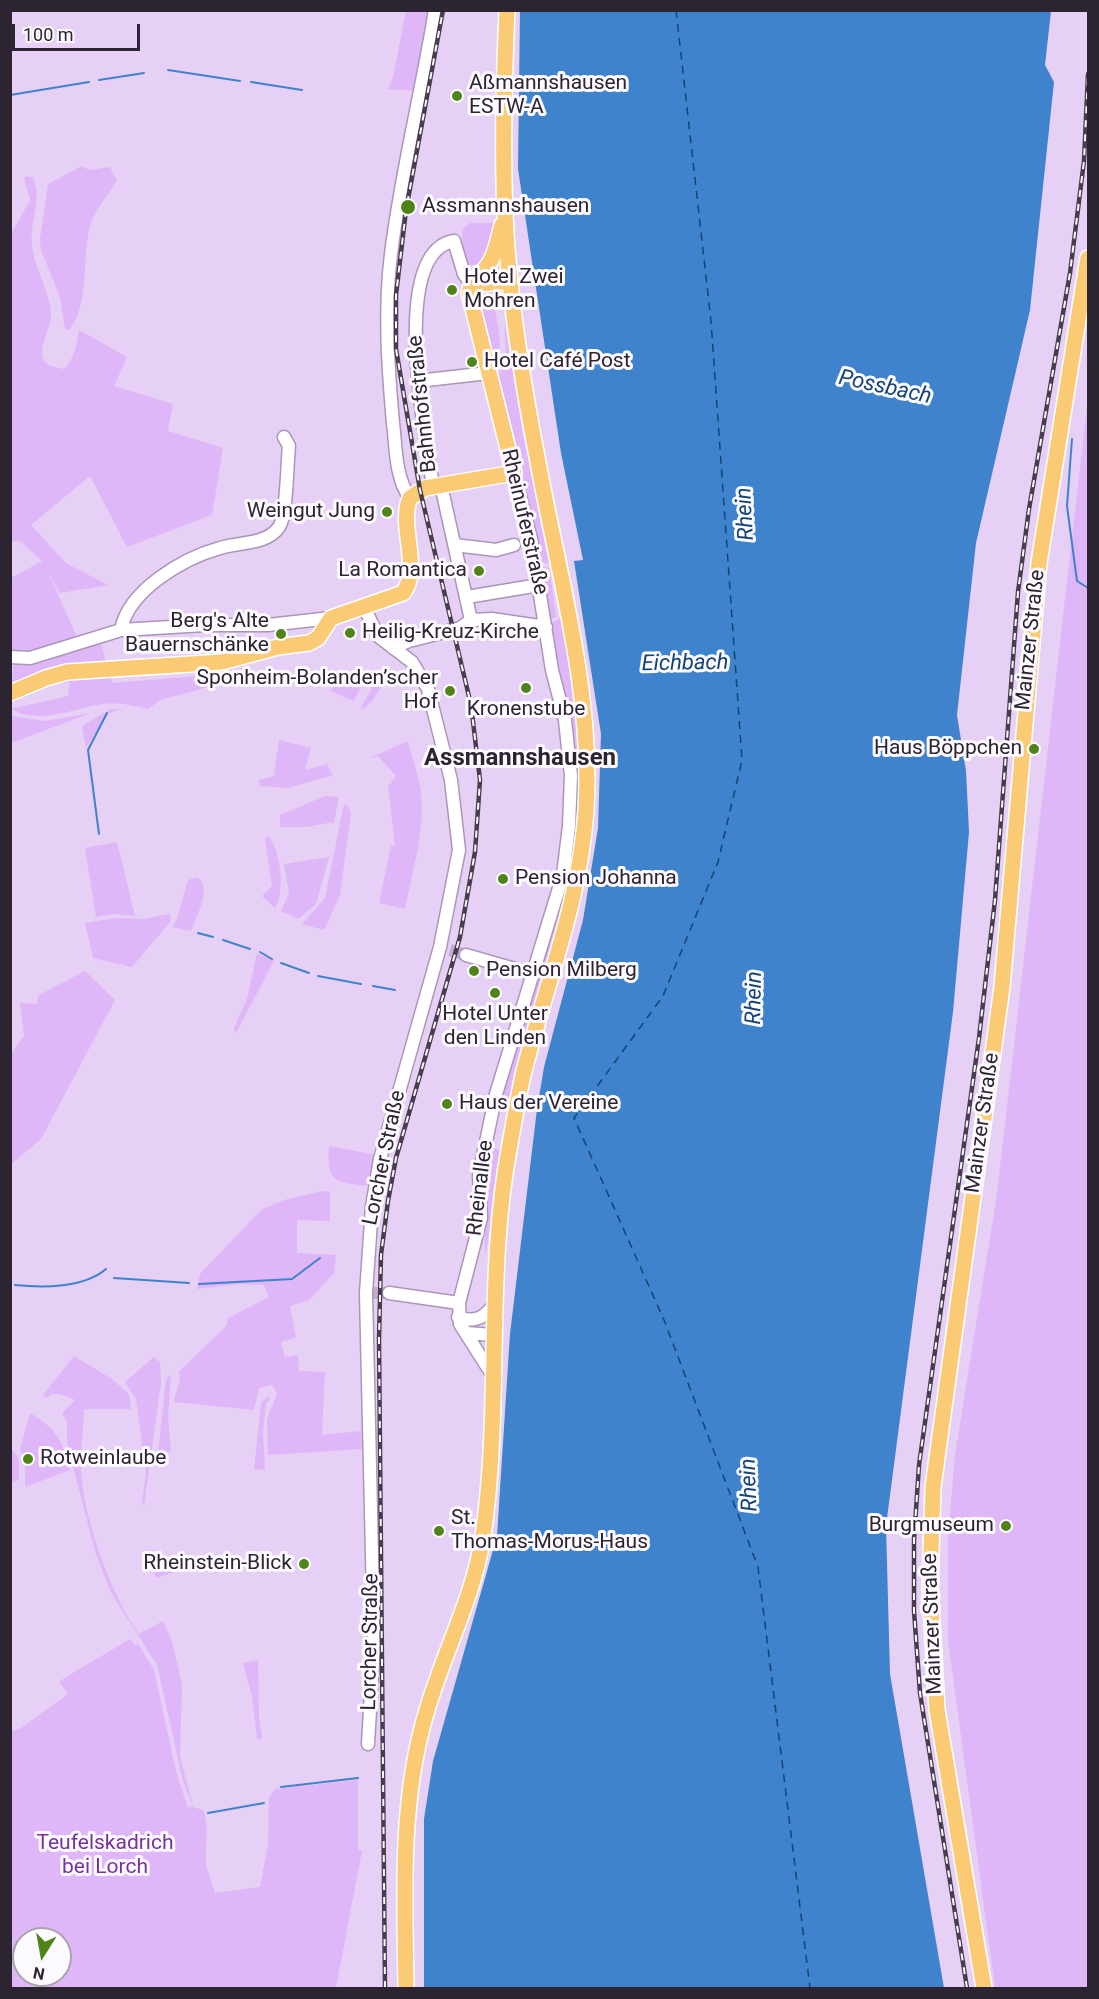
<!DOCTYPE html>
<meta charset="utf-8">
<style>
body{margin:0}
#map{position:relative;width:1099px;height:1999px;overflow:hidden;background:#e7d0f5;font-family:Roboto,sans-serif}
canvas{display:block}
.frame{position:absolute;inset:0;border:12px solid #2d2432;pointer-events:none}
.north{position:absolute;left:12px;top:1927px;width:60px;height:60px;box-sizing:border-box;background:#fcfafe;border:2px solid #a9a4ac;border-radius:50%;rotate:191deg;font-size:16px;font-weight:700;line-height:24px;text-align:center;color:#2d2432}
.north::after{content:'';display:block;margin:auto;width:21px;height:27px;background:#518418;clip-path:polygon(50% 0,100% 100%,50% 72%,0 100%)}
.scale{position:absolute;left:12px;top:24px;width:128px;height:27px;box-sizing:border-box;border:3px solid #2d2432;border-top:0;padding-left:8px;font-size:18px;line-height:21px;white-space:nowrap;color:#2d2432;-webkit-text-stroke:4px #fcfafe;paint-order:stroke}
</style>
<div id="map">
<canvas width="1099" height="1999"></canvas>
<div class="frame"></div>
<div class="north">N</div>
<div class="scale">100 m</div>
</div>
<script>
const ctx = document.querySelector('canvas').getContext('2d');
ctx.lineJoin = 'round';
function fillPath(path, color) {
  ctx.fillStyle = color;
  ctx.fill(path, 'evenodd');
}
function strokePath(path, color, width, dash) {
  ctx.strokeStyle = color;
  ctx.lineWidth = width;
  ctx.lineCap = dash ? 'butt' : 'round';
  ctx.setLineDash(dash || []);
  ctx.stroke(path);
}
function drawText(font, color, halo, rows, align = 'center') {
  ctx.font = font + ' Roboto,sans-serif';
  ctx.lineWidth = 6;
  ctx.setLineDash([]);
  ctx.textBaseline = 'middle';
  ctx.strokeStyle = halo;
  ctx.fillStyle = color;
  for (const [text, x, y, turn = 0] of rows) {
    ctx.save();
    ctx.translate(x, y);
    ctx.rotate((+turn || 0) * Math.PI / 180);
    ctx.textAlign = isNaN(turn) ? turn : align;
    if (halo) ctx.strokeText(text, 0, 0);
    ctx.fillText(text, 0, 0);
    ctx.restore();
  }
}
fillPath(new Path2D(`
 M406 11H431L417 91 388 89 393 77Z
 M82 166 89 170 110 167 117 181C108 195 92 213 89 230 82 260 90 305 69 330L65 329 60 297 41 250 40 239 48 184Z
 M28 176 33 178C43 203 29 220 32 246 35 269 49 290 51 313 52 327 38 346 43 359 46 366 56 367 63 369 75 360 76 344 79 330L127 357 114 386 173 404 168 431 223 448 212 515 127 547 90 476 31 525 66 563 108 585 60 593 48 572 77 637 32 652H11V578L42 561 21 542 10 540V236L30 200 24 178Z
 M470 223H493C494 241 492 253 478 266L470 265 463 255 462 230Z
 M490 291 498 296 503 306 495 308C497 326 507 354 491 367L475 303 479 296Z
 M505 325 522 429 550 563 540 562 506 407 499 382 493 377C515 366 502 343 505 325Z
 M1088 398V1988H995L948 1640V1537L955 1455 997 1194Z
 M541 567H547L550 572 556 617 548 620Z
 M562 618 575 691 579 735V786H576L548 624Z
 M100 639 107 666 11 688 14 663H36Z
 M248 672 250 676 160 700 148 709C132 705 117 702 102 704 72 709 40 725 11 709L68 696 70 682 43 687 11 702 10 697 42 683 109 673 112 683Z
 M364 681 354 701 331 691 334 682 355 688Z
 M375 682 383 683 373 700 363 709 361 708Z
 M111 709H121L107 714 86 748 82 726Z
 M91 713 11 743V716L46 721Z
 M279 740 311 748 305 770 327 764 333 775 289 788 260 786 259 780 274 776Z
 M408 741C411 754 416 767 419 781 428 822 413 868 405 909L379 903 391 846 395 845 388 787 396 776 378 756 368 759Z
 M325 796 339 797 334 822 306 827H280V815Z
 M344 804 347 805 351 813 340 895 324 930 302 924 325 898Z
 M268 835C280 849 286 892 275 908L262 896 272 886 265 840Z
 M117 842 135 916 113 914 96 917 85 848Z
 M570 856 558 929 510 1106 501 1096Z
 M329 857 316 904 298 919 281 911 289 893 284 864Z
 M198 877C212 891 196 916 191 931L172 927 177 919 188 880Z
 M170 914 171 921 132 967 93 958 85 923 115 918 142 919Z
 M257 953 274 961 236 1033 234 1028 247 999Z
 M85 971 115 1000 41 1139 11 1164V1054L24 1036 20 1003 36 1004 39 995Z
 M329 1146 376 1155 369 1186C336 1182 326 1184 329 1146Z
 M490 1147 502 1150 485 1257 484 1177Z
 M322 1191 330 1192V1221L297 1220V1253L336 1255 334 1273 309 1300 290 1306 296 1337 281 1342 285 1357 298 1355 299 1371 325 1372 322 1435 361 1431 362 1449 268 1455 267 1419 277 1394 272 1385 259 1388 254 1410 174 1402C175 1392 182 1382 179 1372L227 1325 228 1318 269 1297 264 1285 238 1284 197 1289 200 1274 261 1210 284 1200Z
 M74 1356 112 1379 129 1394 131 1409H84C83 1429 81 1449 81 1469 83 1518 111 1595 139 1634L163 1621 172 1641 182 1685 180 1757 193 1806V1807L203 1810C210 1828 205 1841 206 1859 206 1870 212 1882 215 1893L260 1887 268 1844 269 1798 275 1789 358 1780V1849L362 1851 336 1988H11V1728L13 1731 21 1728 68 1694 59 1682 66 1677 130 1639 135 1645 138 1644 154 1670 176 1771 188 1808 193 1806 183 1781 157 1665 110 1591 95 1551 67 1443V1422L62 1413 75 1400 60 1394H51L47 1398 43 1395ZM24 1939H60V1975H24Z
 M154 1357 160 1362 161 1383 144 1506 142 1501 146 1474 136 1399 125 1382Z
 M171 1375 168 1416 171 1451 158 1453 166 1380Z
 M268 1396 270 1400 266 1403 263 1431 265 1470 254 1469 261 1404Z
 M30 1413C57 1429 63 1441 70 1470L25 1487V1464H31L33 1458 30 1454 23 1455 20 1449Z
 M10 1447 19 1459V1479L11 1483Z
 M190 1561 193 1566 156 1578 153 1569Z
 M258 1660 259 1716 262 1737 260 1740 257 1738 252 1696 243 1663Z`), '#dfb6f8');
fillPath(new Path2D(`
 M520 11H1051L1045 65 1054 82 1030 310 976 543 957 715 966 771 969 832 953 1012 886 1526 890 1674 944 1988H424V1819L433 1761 497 1536 510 1334 537 1109 544 1067 583 920 598 828 601 734 574 561 583 560 561 453 518 169Z`), '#3f83cc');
strokePath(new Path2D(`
 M168 70 240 81
 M99 80 144 73
 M251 82 302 90
 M10 95 89 82
 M1072 439 1067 506 1077 581 1088 588
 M99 834 88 750 107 713
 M198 933 213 937
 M223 940 250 949
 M260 952 272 959
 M281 963 309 973
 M318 976 361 984
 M373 986 395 990
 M114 1278 189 1283
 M199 1284 292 1279 320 1258
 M15 1285C43 1288 84 1288 106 1269
 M281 1787 358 1778
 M208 1813 264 1803`), '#3f83cc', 2);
strokePath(new Path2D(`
 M676 10 711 321 742 760 718 862 663 996 574 1118 664 1320 758 1567 810 1988`), '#144474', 1.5, [8, 6]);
strokePath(new Path2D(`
 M450 950 466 955
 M373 1293H389`), '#c2aece', 12, [12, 6]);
const minor = new Path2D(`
 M418 381 488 373
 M441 485 471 620
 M433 486C426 441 388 252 454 241L464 274 472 285
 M410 498C395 478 396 446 393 423 388 367 384 310 391 254 401 172 422 91 435 10
 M455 545 496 550 514 545
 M467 597 539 585
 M364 607 378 636 412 662 428 689 451 780 459 850 440 947 380 1159 372 1207 366 1293 374 1642 368 1744
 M121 630C128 590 184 558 220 548 238 542 267 545 279 527 287 516 287 463 289 446L284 437
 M393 648 409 641 460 628 471 620 492 619 546 627
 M10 657 30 658 121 630 205 625H268L331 618
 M466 955 532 974
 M389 1293 459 1303
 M458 1317C474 1323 485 1318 494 1304
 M466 1333 493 1335
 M493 1376 460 1324 459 1303 481 1218 479 1175 496 1094 563 875 569 826 571 776 565 720 552 670 531 539 514 473`);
const major = new Path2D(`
 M472 285 510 281
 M10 693 46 678 67 672 222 662 278 647 309 643 318 638 331 618 403 593C422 569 398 526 410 498L425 488 514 473 469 293C471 282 477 278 484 270 495 259 498 239 502 225
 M406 1988C405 1901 400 1813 422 1728 438 1662 473 1603 483 1536 502 1406 485 1273 510 1144 514 1121 518 1098 523 1075 545 987 580 902 586 810 593 691 559 578 538 462 522 380 508 295 505 212 502 145 504 78 507 10
 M984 1988 937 1710 930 1588 933 1487 1002 987 1039 563 1088 258`);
strokePath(minor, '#ab96b9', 15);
strokePath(major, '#fff', 18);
strokePath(minor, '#fff', 12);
strokePath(major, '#fbca75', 15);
const rail = new Path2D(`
 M385 1988 379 1339 381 1255 388 1201 396 1158 460 937 475 852 480 780 471 705 420 490 396 349V295L406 210 443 10
 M967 1988 920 1693 914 1611V1540L919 1465 979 1038 995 900 1018 592 1029 509 1070 273 1084 161 1088 74`);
strokePath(rail, '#483d4f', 4.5);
strokePath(rail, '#fcfafe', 2, [7]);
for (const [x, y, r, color] of [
 [457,96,6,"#518418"],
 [408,207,8,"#518418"],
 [452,290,6,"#518418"],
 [472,362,6,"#518418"],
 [387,512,6,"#518418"],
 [479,571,6,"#518418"],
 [350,633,6,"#518418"],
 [281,634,6,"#518418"],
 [526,688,6,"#518418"],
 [450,691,6,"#518418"],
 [1034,749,6,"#518418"],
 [503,879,6,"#518418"],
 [474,971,6,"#518418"],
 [495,993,6,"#518418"],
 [447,1104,6,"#518418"],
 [28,1459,6,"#518418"],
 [1006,1526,6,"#518418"],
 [439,1531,6,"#518418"],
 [304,1564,6,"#518418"]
]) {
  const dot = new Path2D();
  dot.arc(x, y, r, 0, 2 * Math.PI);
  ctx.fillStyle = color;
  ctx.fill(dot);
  strokePath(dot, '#fcfafe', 2);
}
drawText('21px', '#2d2432', '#fcfafe', [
 ["Aßmannshausen",469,84],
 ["ESTW-A",469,108],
 ["Assmannshausen",422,207],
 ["Hotel Zwei",464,278],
 ["Mohren",464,302],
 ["Hotel Café Post",484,362],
 ["Weingut Jung",375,512,"right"],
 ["La Romantica",467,571,"right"],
 ["Berg's Alte",269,622,"right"],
 ["Bauernschänke",269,646,"right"],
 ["Heilig-Kreuz-Kirche",362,633],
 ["Sponheim-Bolanden’scher",438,679,"right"],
 ["Hof",438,703,"right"],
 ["Kronenstube",526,710,"center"],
 ["Haus Böppchen",1022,749,"right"],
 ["Pension Johanna",515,879],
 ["Pension Milberg",486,971],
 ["Hotel Unter",495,1015,"center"],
 ["den Linden",495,1039,"center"],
 ["Haus der Vereine",459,1104],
 ["Rotweinlaube",40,1459],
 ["St.",451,1519],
 ["Thomas-Morus-Haus",451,1543],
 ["Burgmuseum",994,1526,"right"],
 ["Rheinstein-Blick",292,1564,"right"]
], 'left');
drawText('21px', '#2d2432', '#fcfafe', [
 ["Bahnhofstraße",423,404,-96],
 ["Rheinuferstraße",524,522,77],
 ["Mainzer Straße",1031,640,-84],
 ["Mainzer Straße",983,1123,-82],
 ["Lorcher Straße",385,1158,-78],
 ["Rheinallee",481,1188,-83],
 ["Mainzer Straße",933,1624,-92],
 ["Lorcher Straße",371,1642,-89]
]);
drawText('21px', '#753497', '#fcfafe', [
 ["Teufelskadrich",105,1844],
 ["bei Lorch",105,1868]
]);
drawText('italic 22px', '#144474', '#fcfafe', [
 ["Possbach",885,388,12],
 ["Rhein",746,514,-93],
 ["Eichbach",685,664,-1],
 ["Rhein",755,998,-89],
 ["Rhein",750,1485,-92]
]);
drawText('bold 24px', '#2d2432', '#fcfafe', [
 ["Assmannshausen",520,759]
]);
</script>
